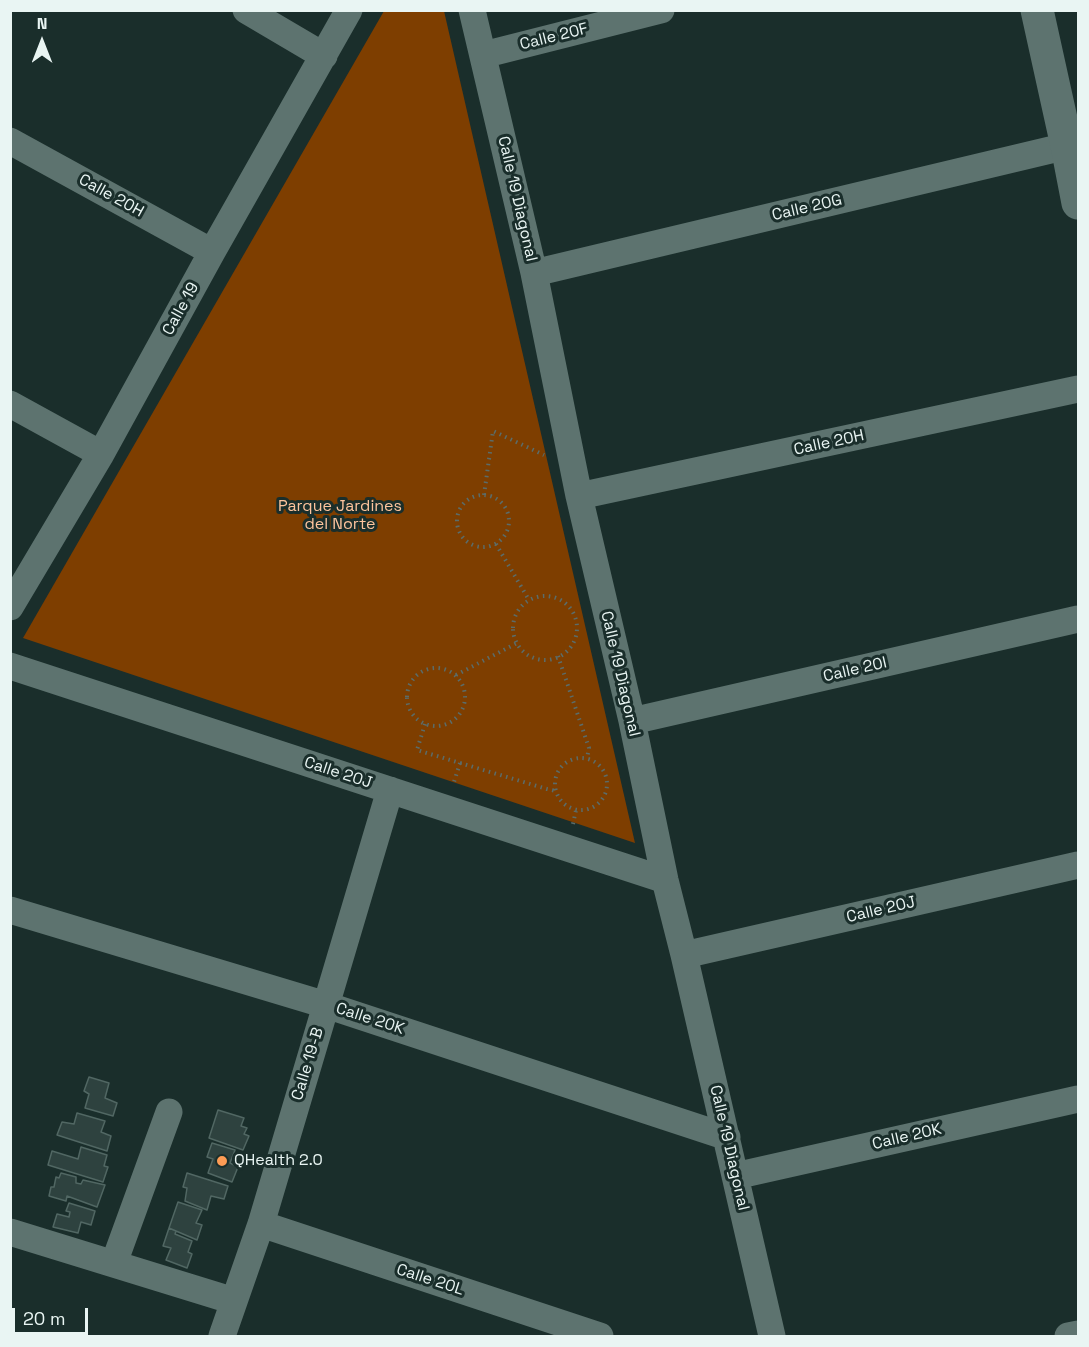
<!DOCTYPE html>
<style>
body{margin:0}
#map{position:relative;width:1089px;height:1347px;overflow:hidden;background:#1a2e2b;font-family:"Space Grotesk",sans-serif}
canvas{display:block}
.frame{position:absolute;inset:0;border:12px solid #e9f5f3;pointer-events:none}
.north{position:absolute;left:12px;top:12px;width:60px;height:60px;-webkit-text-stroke:4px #1a2e2b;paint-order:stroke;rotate:0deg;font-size:16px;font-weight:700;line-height:24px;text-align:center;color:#e9f5f3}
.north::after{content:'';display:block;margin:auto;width:21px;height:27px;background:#e9f5f3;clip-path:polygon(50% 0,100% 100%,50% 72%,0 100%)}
.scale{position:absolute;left:12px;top:1308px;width:76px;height:27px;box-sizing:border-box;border:3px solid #e9f5f3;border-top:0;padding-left:8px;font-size:18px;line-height:21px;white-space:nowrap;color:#e9f5f3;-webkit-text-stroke:4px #1a2e2b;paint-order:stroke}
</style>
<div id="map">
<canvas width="1089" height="1347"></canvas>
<div class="frame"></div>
<div class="north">N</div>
<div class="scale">20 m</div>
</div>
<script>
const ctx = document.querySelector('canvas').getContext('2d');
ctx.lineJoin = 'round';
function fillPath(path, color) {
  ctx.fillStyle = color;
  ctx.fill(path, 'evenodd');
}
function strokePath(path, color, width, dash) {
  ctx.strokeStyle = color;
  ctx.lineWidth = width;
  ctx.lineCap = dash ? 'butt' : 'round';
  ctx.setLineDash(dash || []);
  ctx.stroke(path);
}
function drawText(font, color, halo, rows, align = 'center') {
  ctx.font = font + ' "Space Grotesk",sans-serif';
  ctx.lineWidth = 6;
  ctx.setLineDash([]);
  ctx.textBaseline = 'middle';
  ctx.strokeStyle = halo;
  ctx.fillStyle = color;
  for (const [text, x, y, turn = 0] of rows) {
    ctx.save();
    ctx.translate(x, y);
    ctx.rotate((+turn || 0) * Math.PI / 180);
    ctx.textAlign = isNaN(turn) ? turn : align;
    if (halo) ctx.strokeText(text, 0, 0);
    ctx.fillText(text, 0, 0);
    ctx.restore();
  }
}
fillPath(new Path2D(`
 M384 11H444L635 843 23 638Z`), '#7e3e00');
const building = new Path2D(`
 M89 1077 109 1083 105 1098 117 1103 113 1116 85 1108 89 1094 84 1091Z
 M218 1110 244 1118 241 1126 247 1128 244 1134 249 1136 243 1150 209 1138Z
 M77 1113 105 1121 101 1132 111 1136 107 1151 57 1135 62 1122 74 1124Z
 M212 1143 235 1150 230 1163 238 1167 232 1182 208 1173 213 1159 207 1157Z
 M81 1147 107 1155 104 1166 108 1167 103 1182 48 1165 52 1151 78 1159Z
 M61 1173 76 1177V1183L81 1184 83 1180 105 1185 97 1207 67 1196 66 1201 49 1196 51 1187H54L56 1177 59 1178Z
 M187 1173 228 1186 224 1199 211 1196 207 1210 185 1201 187 1188 183 1187Z
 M178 1202 202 1210 196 1223 202 1225 197 1240 169 1228Z
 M69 1203 95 1211 91 1225 81 1222 78 1233 53 1227 57 1214 69 1217 70 1212 66 1211Z
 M169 1228 176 1231 175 1234 192 1241 188 1252 192 1254 187 1268 166 1260 171 1248 163 1246Z`);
fillPath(building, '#2e423f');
strokePath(building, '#516763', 1.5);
strokePath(new Path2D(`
 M484 495 493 431 544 455
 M457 521a26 26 0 1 1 52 0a26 26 0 1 1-52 0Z
 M496 544 529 600
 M513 628a32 32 0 1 1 64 0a32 32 0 1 1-64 0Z
 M558 656 589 748 587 758
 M407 697a29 29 0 1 1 58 0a29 29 0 1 1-58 0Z
 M456 675 517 643
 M425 724 417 750 460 763 453 785
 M555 784a26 26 0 1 1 52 0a26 26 0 1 1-52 0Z
 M460 763 547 789 556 791
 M573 824 576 810`), '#5b6c69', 4, [1.5, 4.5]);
strokePath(new Path2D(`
 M246 10 324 56
 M472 10 534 273 579 496 632 721 665 880 684 955 772 1336
 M483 55 661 10
 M10 141 212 252
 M534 273 1067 146 1078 142
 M10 404 101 454
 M579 496 1078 389
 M10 607 101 454 212 252 349 10
 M10 666 665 880
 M632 721 1078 619
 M10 910 326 1005 727 1137
 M684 955 1078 865
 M735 1176 1078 1099
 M261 1224 600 1336
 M10 1232 234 1301
 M114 1263 169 1112
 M222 1336 261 1224 390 790
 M1068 1336 1078 1334`), '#5d736f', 27);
strokePath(new Path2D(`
 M1037 10 1067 146 1078 203`), '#5d736f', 33);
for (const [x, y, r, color] of [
 [222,1161,6,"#fd9c55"]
]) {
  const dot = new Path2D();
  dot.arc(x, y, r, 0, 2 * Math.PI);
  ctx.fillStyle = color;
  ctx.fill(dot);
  strokePath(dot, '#1a2e2b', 2);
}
drawText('16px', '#e9f5f3', '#1a2e2b', [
 ["Calle 20F",554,37,-14],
 ["Calle 20H",111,196,29],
 ["Calle 19 Diagonal",517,199,77],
 ["Calle 20G",807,208,-13],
 ["Calle 19",181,309,-61],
 ["Calle 20H",829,443,-12],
 ["Calle 20I",855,670,-13],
 ["Calle 19 Diagonal",620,674,77],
 ["Calle 20J",338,773,18],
 ["Calle 20J",881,910,-13],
 ["Calle 20K",370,1019,18],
 ["Calle 19-B",308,1064,-73],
 ["Calle 20K",907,1137,-13],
 ["Calle 19 Diagonal",729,1148,77],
 ["Calle 20L",430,1280,18]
]);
drawText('16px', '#fdc49d', '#1a2e2b', [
 ["Parque Jardines",340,507],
 ["del Norte",340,525]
]);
drawText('16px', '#e9f5f3', '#1a2e2b', [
 ["QHealth 2.0",234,1161]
], 'left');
</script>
